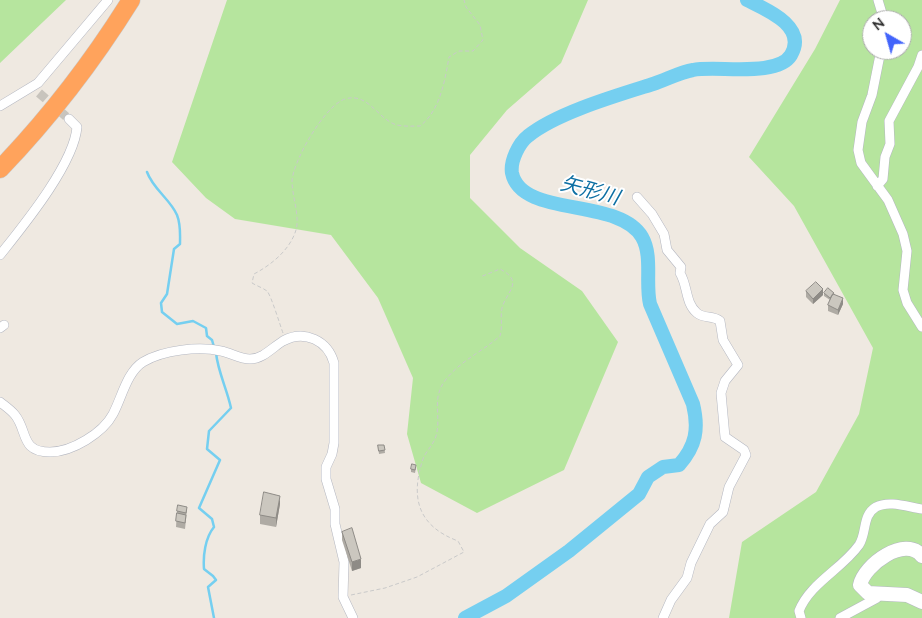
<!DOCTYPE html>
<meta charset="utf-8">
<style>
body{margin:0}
#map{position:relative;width:922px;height:618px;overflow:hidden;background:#efe9e1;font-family:Mulish,sans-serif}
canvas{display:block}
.north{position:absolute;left:862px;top:10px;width:50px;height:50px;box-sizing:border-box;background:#fff;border:1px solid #ababab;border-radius:50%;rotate:322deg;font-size:14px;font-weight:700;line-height:20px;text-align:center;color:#2e2e2e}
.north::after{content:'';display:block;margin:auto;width:18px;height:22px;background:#4264fb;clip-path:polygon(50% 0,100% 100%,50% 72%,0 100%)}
</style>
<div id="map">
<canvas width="922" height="618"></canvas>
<div class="north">N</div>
</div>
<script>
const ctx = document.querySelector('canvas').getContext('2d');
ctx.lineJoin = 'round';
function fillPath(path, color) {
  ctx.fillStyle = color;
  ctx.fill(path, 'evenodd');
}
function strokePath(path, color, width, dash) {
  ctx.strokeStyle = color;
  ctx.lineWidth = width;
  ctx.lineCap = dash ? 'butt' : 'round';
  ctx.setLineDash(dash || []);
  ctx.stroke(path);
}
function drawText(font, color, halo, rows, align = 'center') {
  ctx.font = font + ' Mulish,"Noto Sans JP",sans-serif';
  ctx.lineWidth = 4;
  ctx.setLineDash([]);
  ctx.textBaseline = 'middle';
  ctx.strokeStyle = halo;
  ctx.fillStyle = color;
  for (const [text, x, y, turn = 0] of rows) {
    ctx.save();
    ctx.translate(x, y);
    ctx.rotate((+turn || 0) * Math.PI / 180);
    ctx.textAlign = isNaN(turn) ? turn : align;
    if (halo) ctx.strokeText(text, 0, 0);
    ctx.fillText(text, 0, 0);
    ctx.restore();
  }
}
fillPath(new Path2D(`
 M0 0H66L0 63Z
 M227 0H588L561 63 507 110 470 155V198L520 248 582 291 618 342 564 470 477 513 421 483 407 434 413 378 378 298 331 235 235 219 206 198 172 162Z
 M840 0H922V618H729L742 542 816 492 859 414 873 348 794 206 749 157 815 49ZM872 20H902V50H872Z`), '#b6e59e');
strokePath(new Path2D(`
 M147 172C153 189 170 199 177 215 181 225 180 234 180 244L174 249 167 294 161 303 162 312 177 324 193 321 206 328 207 336 212 340 214 347
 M214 618 208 587 216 580 213 576 204 569C203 556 205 538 214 527L212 519 199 508 220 460 207 449 209 431 231 408C227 389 218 372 216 353`), '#75cff0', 2.5);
strokePath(new Path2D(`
 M465 618 506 596 569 551 639 494 648 477 663 467 679 465C696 446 699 429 693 404L650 304C645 283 653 256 642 237 619 197 521 218 512 173 510 161 519 143 528 136 556 113 618 95 653 84 666 80 680 72 693 70 716 65 777 78 791 55 808 26 765 9 747 0`), '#75cff0', 14);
strokePath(new Path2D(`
 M39 93 69 119`), '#c8c4bd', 9, [9, 4.5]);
const street = new Path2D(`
 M878 0 884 20
 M881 50 872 95 862 122 858 150 861 163 888 200 903 234 907 251 903 290 907 303 922 327
 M0 106 38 83 108 0
 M877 186 883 179 885 157 890 144 889 121 918 67 922 55
 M637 197 652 214 664 234 667 250 681 267 680 273C688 286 685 303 697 313 704 319 713 315 720 321L723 340 738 365 725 381 721 393 725 437 744 450 746 455 729 487 723 512 710 524 691 563 687 578 671 600 663 618
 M0 255C23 226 74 164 77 127L69 119
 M0 328 4 325
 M0 402C5 406 11 410 15 415 28 431 20 452 50 452 72 452 103 433 113 414 122 397 127 372 143 362 163 350 199 346 221 351 231 353 240 359 250 359 263 359 273 347 283 341 305 329 328 341 334 363V443L332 454 326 467V479L335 509V524L344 562 343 597 353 618
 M801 618 799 611C810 583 842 569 859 545 867 533 862 515 876 507 889 500 908 507 922 509
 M840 618 877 598V594`);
const secondary = new Path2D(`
 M922 556C905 535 864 565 860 585L868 593 907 595 922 602`);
const highway = new Path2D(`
 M0 169C50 117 93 61 131 0`);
strokePath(street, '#b4b7c1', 10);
strokePath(secondary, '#b4b7c1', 15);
strokePath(highway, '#c9c9c9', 19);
strokePath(new Path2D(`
 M283 333C280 325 271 295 267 291 263 288 257 286 252 283L254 274C271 265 290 250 296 230 300 216 292 196 292 181 293 161 325 105 345 99 367 92 377 117 394 124 401 127 413 126 420 126 440 111 445 80 449 57L459 51H473L483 40 480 25 466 7 464 0
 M351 595 385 588 417 577 464 552 458 541C418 526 410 498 423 459 426 451 434 444 436 436 442 415 430 398 447 378 462 360 483 351 500 336 503 326 500 317 502 308 506 292 525 282 500 269L480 277`), '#c9c9c9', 1, [4, 2.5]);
strokePath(street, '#fff', 9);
strokePath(secondary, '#fff', 14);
strokePath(highway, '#ffa35c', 18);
fillPath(new Path2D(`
 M806 291 823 295 813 304 806 297Z
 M824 293 834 294 843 304 838 315 828 311V305L830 300 824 296Z
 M378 445H384L385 453 379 454Z
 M416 468 415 473 411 472V469Z
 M280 504 276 527 260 524V515Z
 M187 510 185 529 176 527 177 511Z
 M342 532 361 568 352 571 342 540Z`), '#afaba4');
fillPath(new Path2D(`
 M823 289V295L813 304V299Z
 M843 298V304L838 315V310Z
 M280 496V504L276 527V518Z
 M361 559V568L352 571V562Z`), '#8e8b86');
const building = new Path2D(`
 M816 282 823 289 813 299 806 291Z
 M828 288 834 293 830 298 824 293Z
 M833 294 843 298 838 310 828 305Z
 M378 445H384L385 450 379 451Z
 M412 464 416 465 415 470 411 469Z
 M264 492 280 496 276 518 260 515Z
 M178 505 187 507 186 513 177 511Z
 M177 513 186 515 185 523 176 521Z
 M352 528 361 559 352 562 342 532Z`);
fillPath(building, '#cbc7bf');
strokePath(building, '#8e8b86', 1);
drawText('italic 20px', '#0d6fa3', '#fff', [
 ["矢形川",590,191,15]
]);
</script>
